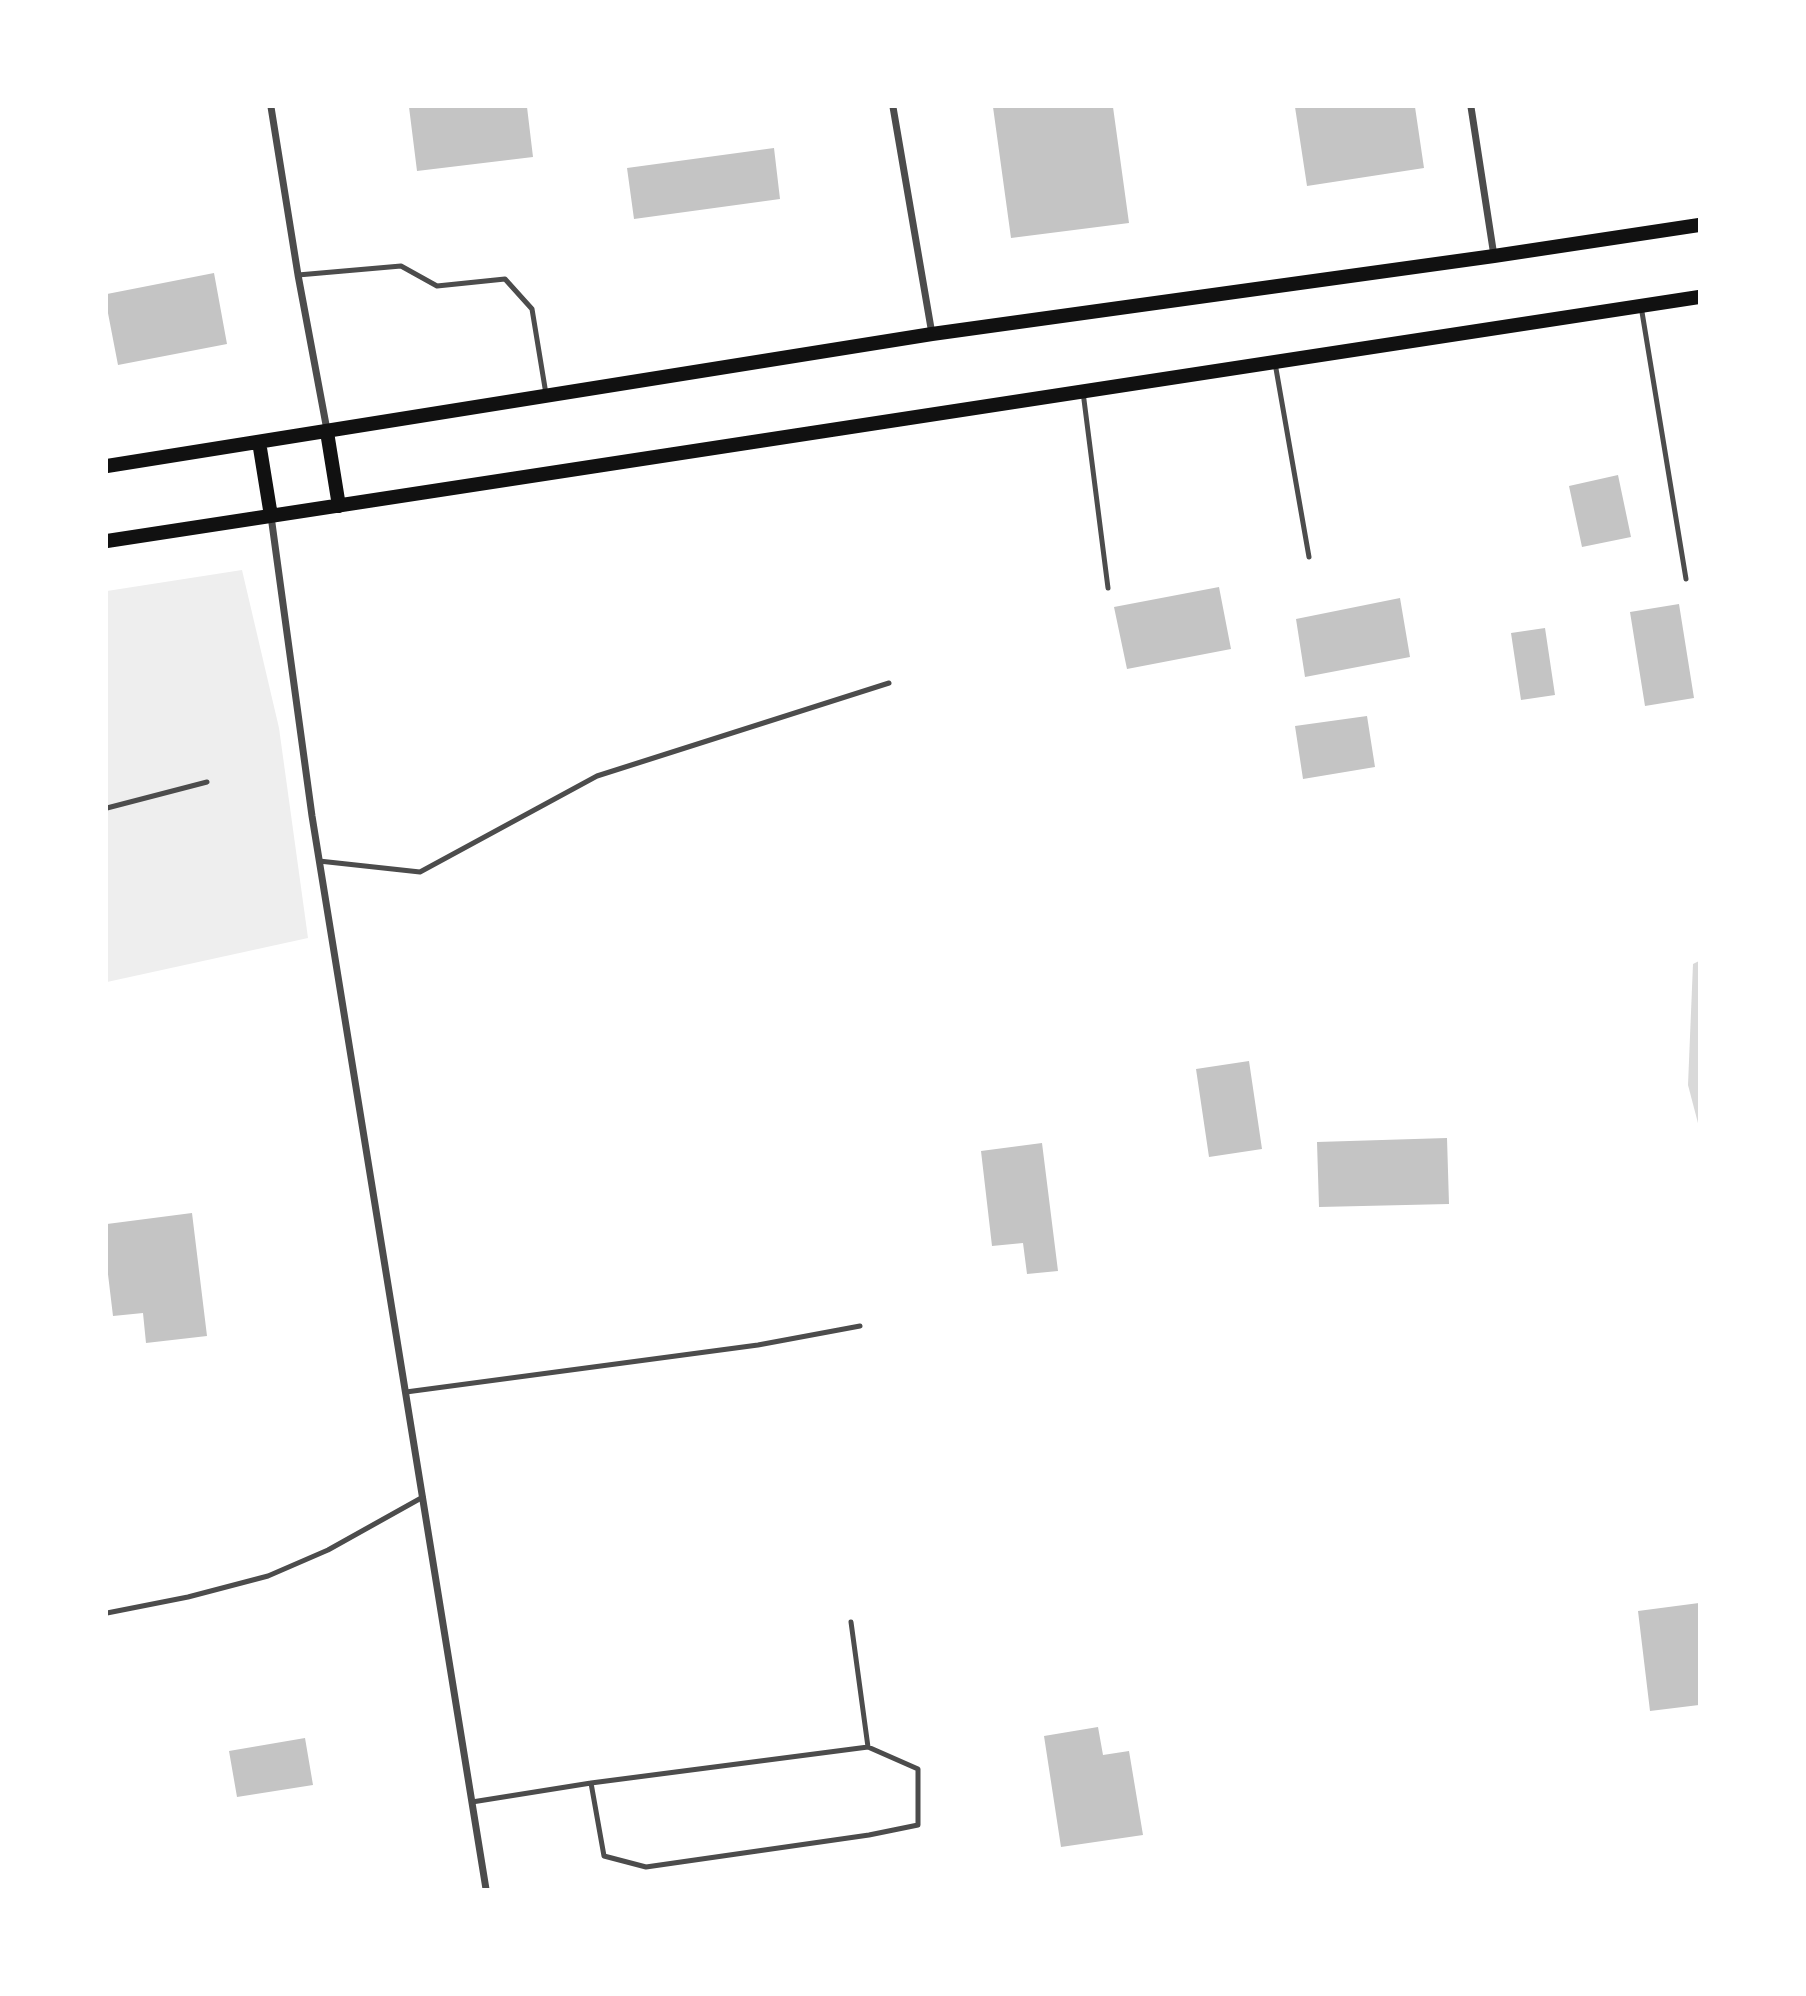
<!DOCTYPE html>
<style>
body{margin:0}
#map{position:relative;width:1806px;height:1996px;overflow:hidden;background:#fff;font-family:"Nunito Sans",sans-serif}
canvas{display:block}
.frame{position:absolute;inset:0;border:108px solid #fff;pointer-events:none}
</style>
<div id="map">
<canvas width="1806" height="1996"></canvas>
<div class="frame"></div>
</div>
<script>
const ctx = document.querySelector('canvas').getContext('2d');
ctx.lineJoin = 'round';
function fillPath(path, color) {
  ctx.fillStyle = color;
  ctx.fill(path, 'evenodd');
}
function strokePath(path, color, width, dash) {
  ctx.strokeStyle = color;
  ctx.lineWidth = width;
  ctx.lineCap = dash ? 'butt' : 'round';
  ctx.setLineDash(dash || []);
  ctx.stroke(path);
}
fillPath(new Path2D(`
 M242 570 279 728 308 938 107 982V591Z`), '#eee');
fillPath(new Path2D(`
 M1699 961V1127L1688 1085 1693 964Z`), '#d9d9d9');
fillPath(new Path2D(`
 M409 107H527L533 157 417 171Z
 M993 107H1113L1129 223 1011 238Z
 M1295 107H1415L1424 168 1307 186Z
 M774 148 780 199 634 219 627 168Z
 M214 273 227 344 118 365 107 308V294Z
 M1618 475 1631 537 1582 547 1569 486Z
 M1219 587 1231 649 1127 669 1114 607Z
 M1400 598 1410 657 1305 677 1296 619Z
 M1679 604 1694 698 1645 706 1630 612Z
 M1545 628 1555 695 1521 700 1511 633Z
 M1367 716 1375 767 1303 779 1295 726Z
 M1249 1061 1262 1149 1209 1157 1196 1069Z
 M1447 1138 1449 1204 1319 1207 1317 1142Z
 M1042 1143 1058 1271 1027 1274 1023 1243 992 1246 981 1151Z
 M192 1213 207 1336 146 1343 143 1313 113 1316 107 1266V1224Z
 M1699 1603V1705L1650 1711 1638 1611Z
 M1098 1727 1103 1755 1129 1751 1143 1835 1061 1847 1044 1736Z
 M305 1738 313 1785 237 1797 229 1751Z`), '#c4c4c4');
strokePath(new Path2D(`
 M298 275 401 266 437 286 505 279 532 309 546 394
 M1641 306 1686 579
 M1275 363 1309 557
 M1083 392 1108 588
 M107 808 207 782
 M319 861 420 872 597 776 889 683
 M406 1392 758 1345 860 1326
 M107 1613 188 1597 268 1576 328 1550 423 1497
 M591 1783 604 1856 646 1867 869 1835 918 1825V1769L868 1747 851 1622
 M472 1802 591 1783 868 1747`), '#4c4c4c', 5);
strokePath(new Path2D(`
 M271 107 298 275 327 430
 M893 107 932 334
 M1471 107 1494 256
 M271 516 312 816 486 1889`), '#4c4c4c', 7);
strokePath(new Path2D(`
 M327 432 339 506
 M259 442 271 516
 M107 466 932 334 1494 256 1699 225
 M107 541 1699 297`), '#111', 14);
</script>
